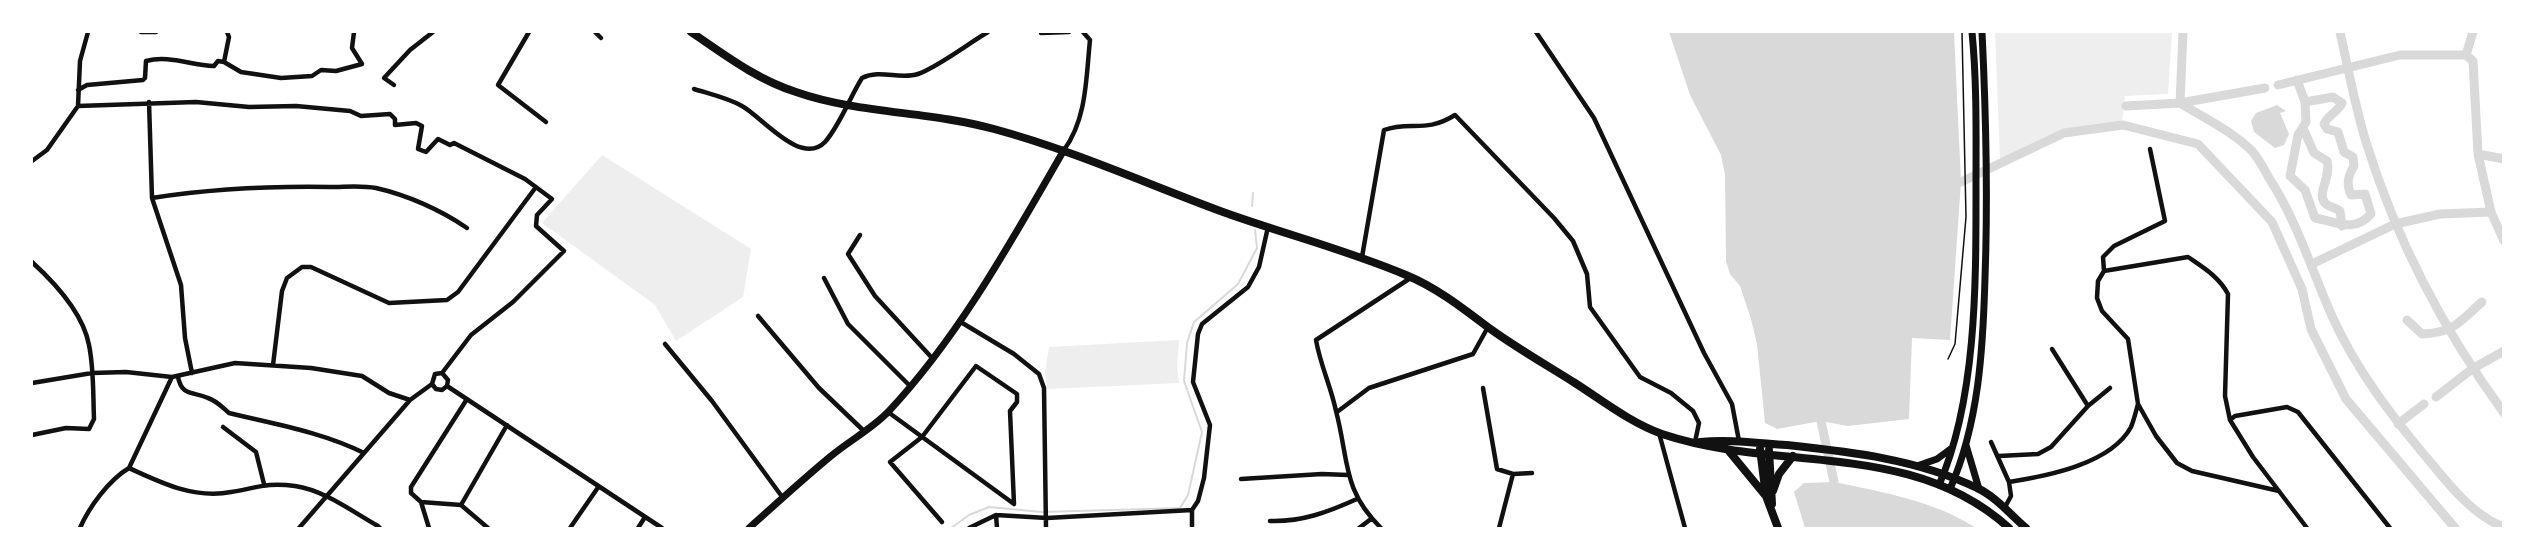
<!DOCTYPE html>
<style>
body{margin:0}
#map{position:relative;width:2535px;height:560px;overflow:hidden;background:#fff;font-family:Ubuntu,sans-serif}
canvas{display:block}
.frame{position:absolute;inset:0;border:33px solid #fff;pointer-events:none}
</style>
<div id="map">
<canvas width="2535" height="560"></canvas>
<div class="frame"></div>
</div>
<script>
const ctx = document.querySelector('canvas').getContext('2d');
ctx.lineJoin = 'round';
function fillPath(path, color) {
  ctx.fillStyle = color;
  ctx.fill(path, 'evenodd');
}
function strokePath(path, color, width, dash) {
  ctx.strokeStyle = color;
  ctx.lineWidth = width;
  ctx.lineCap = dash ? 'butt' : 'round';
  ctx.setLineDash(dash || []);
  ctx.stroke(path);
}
fillPath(new Path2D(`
 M1995 32H2172L2168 94 2125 96 2122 122 2063 129 2000 160Z
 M602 155 751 249 743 297 676 341 655 305 542 223Z
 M1179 340 1177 366 1179 383 1047 389 1045 372 1049 347Z`), '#eee');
fillPath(new Path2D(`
 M1669 32H1954L1961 182 1950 340 1912 338 1909 419 1848 426 1821 421 1777 429 1765 423 1757 344 1751 319 1740 286 1730 274 1726 261 1725 175 1721 155 1690 95Z
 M2277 105 2286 111 2280 113 2289 134 2284 145 2275 148 2254 132 2251 121 2256 113Z
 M1834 482C1882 492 1935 501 1976 528H1805L1794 492 1804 483Z`), '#d9d9d9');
strokePath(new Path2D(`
 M1252 206 1253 193
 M951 528 969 515 989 507 1042 512 1180 508 1188 495 1202 432 1184 381 1187 343 1194 322 1238 284 1257 248 1255 230`), '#d9d9d9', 2);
strokePath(new Path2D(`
 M2183 32 2180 103C2204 118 2232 131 2252 151 2259 159 2264 169 2269 178 2297 221 2311 268 2331 314 2356 370 2393 418 2432 464 2450 486 2473 514 2499 525L2500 528
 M2340 32C2348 68 2355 106 2366 142 2396 239 2444 331 2504 413
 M2466 55 2473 32
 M2297 80 2305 102 2306 122 2298 135 2290 176 2305 190 2315 218C2337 222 2354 233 2371 214L2365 194 2351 195C2346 184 2348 176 2354 166L2353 157 2344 152 2338 132 2327 129 2324 124C2328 115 2337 113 2342 103L2333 97 2305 102
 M2278 85 2400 55H2466L2473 61 2478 154 2491 212 2504 241
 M2126 106 2180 103 2265 88
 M2303 128 2314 153 2327 161C2332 177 2315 195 2326 204 2330 207 2336 208 2340 211L2342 226
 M2478 154 2504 159
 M1961 182 2064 133 2123 125 2198 144 2272 222 2302 289 2311 329 2346 399 2455 528
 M2312 264 2395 224 2440 214 2491 212
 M2407 320 2422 334C2454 333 2459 322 2482 302
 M2436 397 2472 369 2504 351
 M1821 421 1834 482
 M2398 424 2424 404`), '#d9d9d9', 9);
strokePath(new Path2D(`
 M1948 359 1955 344 1966 217 1962 32`), '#111', 1.5);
strokePath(new Path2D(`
 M141 32H156
 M529 32 498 85 546 122
 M595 32 601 38
 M1536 32 1594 118 1704 353 1732 404 1739 441
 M1041 33 1069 32
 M224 62 229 37 227 32
 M394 85 384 78 410 50 433 32
 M694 89C710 94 728 98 742 106 761 116 801 167 825 142 840 125 850 97 862 78 880 69 900 80 918 74 938 67 969 43 988 32
 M78 90 87 85 143 80 145 78 146 61C169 55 190 65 214 66L218 61 224 62 241 72 281 78 312 76 321 70 336 71 362 64 352 48 354 32
 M149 102 152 198
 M78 106 80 61 88 32
 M2150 149 2165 221 2114 246 2103 257 2104 271 2098 281 2097 298 2102 311 2128 339 2138 404 2156 436 2177 463 2192 471 2279 491
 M1064 150C1087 118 1086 78 1090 40L1083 32
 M32 161 47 150 78 106 196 102 249 107 296 106 350 111 361 116 390 114 395 119V125L416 123 422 126 418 149 426 152 438 139 450 145 454 143 525 179 552 199 537 215 536 226 564 251 513 302 471 335 442 373
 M860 235 848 254 875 296 933 359
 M1362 257 1384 130C1410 120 1425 134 1455 115L1554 218 1573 241 1587 274 1590 307 1640 377 1671 393 1693 411 1699 423 1695 442
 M32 262C55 283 83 313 89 345 94 369 93 395 94 419L89 429 66 428 32 435
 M2104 271 2188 257C2204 268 2219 277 2228 294L2225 396 2230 420 2253 457 2307 528
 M824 278 848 324 910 386
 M758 316 819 388 865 432
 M959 321 1014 354 1039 374 1044 388 1046 528
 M665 344 712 401 783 498
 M2052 349 2088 406
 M273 365 282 291 287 278 302 267H311L389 303 447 300 458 292 536 187
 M192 373 185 338 181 285 152 198C210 189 271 186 330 187 345 187 361 185 376 188 407 195 441 210 467 228
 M178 377C182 397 193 391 208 398 217 401 222 407 229 413 274 424 322 432 364 453
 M32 383 92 373 126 372 172 377 235 363 311 368 362 376 389 393 410 400 432 384 435 374 442 373 448 380 447 386 442 390 436 389 432 384
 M447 386 662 528
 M1483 388 1497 469 1513 474 1532 473
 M467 399 411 487V493L421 502 461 505 488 528
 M888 412 1014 504
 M1337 412 1369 388 1473 354 1488 327
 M2230 420 2235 416 2287 407 2298 412 2390 528
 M223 427 256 452 264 484
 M1659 433 1685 528
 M1991 442 2009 482 2011 496 2004 509
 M1999 456 2038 454 2051 447 2088 406 2110 388
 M129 468C161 483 195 499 231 492 257 488 266 482 295 486 324 490 353 512 378 526L380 528
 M1241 479 1322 474 1348 475
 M2009 482C2047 476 2111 464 2131 427 2134 420 2136 411 2138 404
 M421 502 429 528
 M461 505 507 425
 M996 515 997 528
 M1270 521C1302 522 1328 512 1357 499
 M942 522 890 462 922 437 976 366 1017 394V402L1010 411 1014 504
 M80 528C89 507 109 480 129 468L172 377
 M299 528 410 400
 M570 528 599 486
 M638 528 645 517
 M969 528 996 515 1047 518 1192 510
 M1192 528V510L1198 501 1204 478 1210 425 1193 382 1198 334 1202 324 1248 287 1259 267 1268 227
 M1359 528 1371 519
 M1381 528C1342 490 1349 460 1336 411 1331 387 1320 364 1316 340L1412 277
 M1499 528 1513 474`), '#111', 4.5);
strokePath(new Path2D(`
 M1966 445 1979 489
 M1917 466 1937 459 1952 448
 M1939 485C1977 398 1976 281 1976 187 1976 135 1977 83 1972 32
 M1950 489C1979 423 1983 349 1985 278 1988 196 1986 114 1982 32
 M749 528C776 504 803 479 831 456 850 440 872 429 889 411 960 335 1012 240 1064 150`), '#111', 7);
strokePath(new Path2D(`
 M691 32C725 55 756 79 796 92 859 114 929 111 994 129 1072 150 1147 184 1223 212 1284 234 1347 250 1406 275 1435 287 1460 306 1485 325 1513 346 1545 364 1575 383 1603 401 1631 423 1662 434 1778 473 1911 439 2009 528
 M1700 442C1729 439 1757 443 1786 445 1851 452 1917 459 1977 488 1995 496 2011 515 2026 528
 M1760 449 1766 496 1778 528
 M1728 450 1765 495
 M1769 450 1772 504
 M1773 491 1779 474 1793 456`), '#111', 8);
</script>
